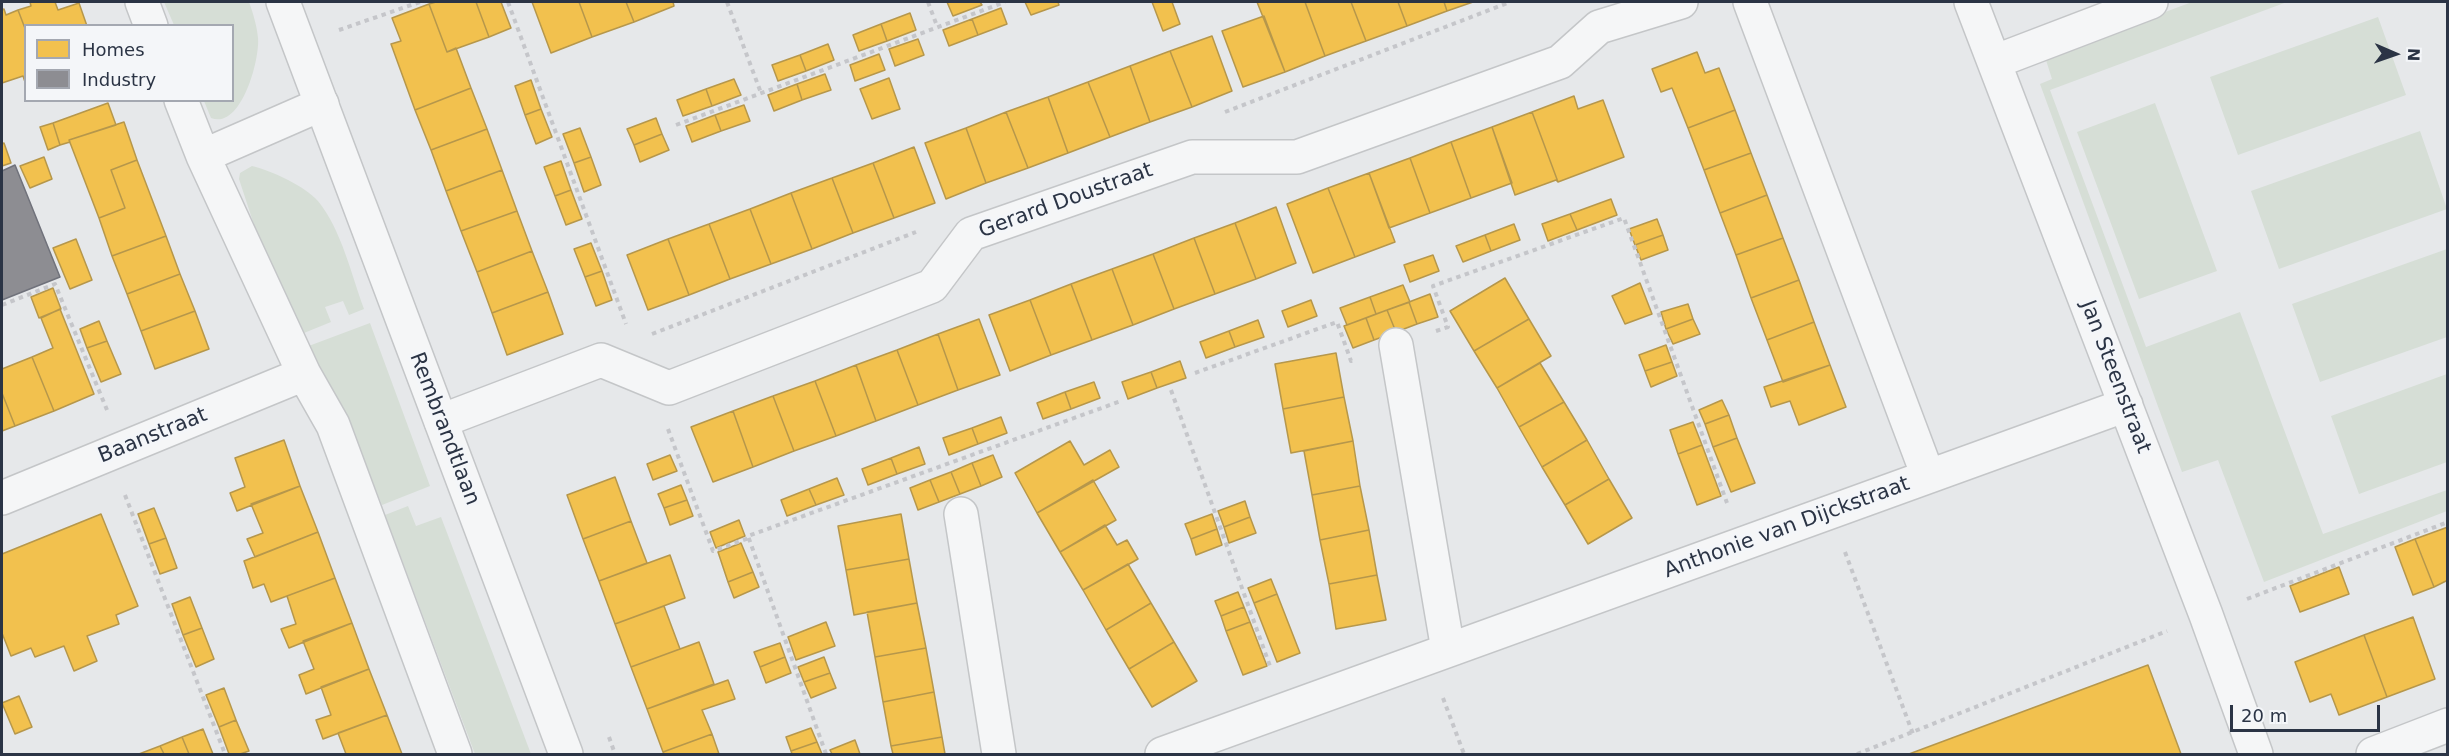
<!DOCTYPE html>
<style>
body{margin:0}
#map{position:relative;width:2449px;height:756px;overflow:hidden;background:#e6e8ea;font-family:"DejaVu Sans",sans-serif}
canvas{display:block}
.frame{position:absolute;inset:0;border:3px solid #2b3445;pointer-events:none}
.legend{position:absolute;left:24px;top:24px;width:210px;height:78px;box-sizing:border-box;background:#f4f6f9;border:2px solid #a4a8b1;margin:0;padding:8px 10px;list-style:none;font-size:18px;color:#2b3445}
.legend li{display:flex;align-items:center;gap:12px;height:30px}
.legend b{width:30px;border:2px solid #a4a8b1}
.north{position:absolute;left:2365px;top:24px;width:60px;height:60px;-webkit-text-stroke:4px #f4f6f9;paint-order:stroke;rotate:92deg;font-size:16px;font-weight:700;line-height:24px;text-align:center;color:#2b3445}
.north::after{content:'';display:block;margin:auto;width:21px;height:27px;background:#2b3445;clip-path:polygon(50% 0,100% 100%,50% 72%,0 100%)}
.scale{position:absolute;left:2230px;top:705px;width:150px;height:27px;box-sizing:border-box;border:3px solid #2b3445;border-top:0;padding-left:8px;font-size:18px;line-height:21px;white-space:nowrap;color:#2b3445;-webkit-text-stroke:4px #f4f6f9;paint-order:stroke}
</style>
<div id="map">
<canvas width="2449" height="756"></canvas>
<div class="frame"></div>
<ul class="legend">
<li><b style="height:16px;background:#f2c14e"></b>Homes</li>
<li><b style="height:16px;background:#8d8d92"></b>Industry</li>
</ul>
<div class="north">N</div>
<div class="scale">20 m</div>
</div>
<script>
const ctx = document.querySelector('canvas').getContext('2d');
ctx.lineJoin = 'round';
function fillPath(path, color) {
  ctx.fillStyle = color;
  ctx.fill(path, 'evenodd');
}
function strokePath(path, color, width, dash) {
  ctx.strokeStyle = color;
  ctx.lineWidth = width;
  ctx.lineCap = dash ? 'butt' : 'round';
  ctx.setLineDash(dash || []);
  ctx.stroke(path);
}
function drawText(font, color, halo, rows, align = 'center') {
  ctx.font = font + ' "DejaVu Sans",sans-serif';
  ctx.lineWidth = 6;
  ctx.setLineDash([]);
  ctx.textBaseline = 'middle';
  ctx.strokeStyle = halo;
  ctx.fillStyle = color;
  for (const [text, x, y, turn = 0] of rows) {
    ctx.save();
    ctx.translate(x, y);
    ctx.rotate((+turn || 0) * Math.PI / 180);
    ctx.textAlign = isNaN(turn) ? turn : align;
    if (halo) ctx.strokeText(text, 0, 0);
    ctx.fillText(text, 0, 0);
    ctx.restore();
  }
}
fillPath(new Path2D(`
 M164 2H249C253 13 257 26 258 38 260 60 241 130 211 118L204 101 232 100V26L174 25Z
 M2192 2H2287L2050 90 2146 347 2240 312 2323 534 2447 490V511L2264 582 2218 460 2182 472 2040 84 2052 79 2045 57Z
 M2378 17 2406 95 2238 155 2210 77Z
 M2155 103 2217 271 2139 299 2077 132Z
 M2420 131 2447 209 2279 269 2251 191Z
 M252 166C272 171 305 186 318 201 342 231 351 274 364 309L349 315 343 301 325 307 331 322 299 335 260 243 239 179 240 173Z
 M2447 249V337L2320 382 2292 304Z
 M370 323 430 486 382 505 347 420 306 347Z
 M2447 374V462L2359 494 2331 416Z
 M408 506 416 526 441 517 531 754H475L385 515Z`), '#d6ded6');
const homes = new Path2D(`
 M30 2H55L58 10 79 3 87 26H26V31L18 10 31 6Z
 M436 2H476L489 37 447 52 429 4Z
 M476 2H501L511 28 489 37Z
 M532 2H579L592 37 551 53Z
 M579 2H626L634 22 592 37Z
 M626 2H673L674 6 634 22Z
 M947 2H980L982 5 953 16Z
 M1025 2H1058L1059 5 1031 15Z
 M1152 2H1172L1180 24 1163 31Z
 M1257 2H1305L1325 56 1285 72Z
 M1305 2H1351L1366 41 1325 56Z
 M1351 2H1398L1407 26 1366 41Z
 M1398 2H1444L1447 11 1407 26Z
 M1444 2H1473L1447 11Z
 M429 4 447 52 456 48 471 88 415 110 391 44 401 41 392 18Z
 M1001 8 1007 24 978 35 972 19Z
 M4 9 6 15 18 10 26 31V85L23 76 2 83V10Z
 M910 13 916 30 887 41 881 24Z
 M1264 16 1285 72 1243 87 1222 31Z
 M972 19 978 35 949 46 943 30Z
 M881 24 887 41 859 51 853 35Z
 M1212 36 1232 91 1192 107 1170 51Z
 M918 39 924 55 895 66 889 49Z
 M828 44 834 60 806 71 800 55Z
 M1170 51 1192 107 1150 122 1130 66Z
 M1697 52 1705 73 1719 68 1735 110 1688 128 1672 88 1661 92 1652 69Z
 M879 54 885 70 855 81 850 65Z
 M800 55 806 71 778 81 772 65Z
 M1130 66 1150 122 1110 137 1088 82Z
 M825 74 831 90 802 100 797 84Z
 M889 78 900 109 872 119 860 89Z
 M734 79 741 95 712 106 706 89Z
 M531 80 541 109 525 115 515 86Z
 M1088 82 1110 137 1068 153 1048 97Z
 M797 84 802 100 774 111 768 95Z
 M471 88 487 129 431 150 415 110Z
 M706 89 712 106 683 116 677 100Z
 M1574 96 1578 109 1603 100 1624 157 1558 182 1532 112Z
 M1048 97 1068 153 1028 168 1006 112Z
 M108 103 116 125 69 140 70 142 60 145 53 123Z
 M744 105 750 121 721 131 715 115Z
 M541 109 552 137 536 144 525 115Z
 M1735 110 1751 153 1704 170 1688 128Z
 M1006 112 1028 168 986 183 966 128Z
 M1532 112 1558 182 1556 180 1515 195 1492 127Z
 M715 115 721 131 692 142 686 126Z
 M656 118 662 134 634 145 627 129Z
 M124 122 137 160 111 170 125 208 99 218 69 140Z
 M53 123 60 145 48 150 40 127Z
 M1492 127 1512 183 1471 198 1451 142Z
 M580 128 591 157 574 163 563 134Z
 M966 128 986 183 946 199 925 143Z
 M487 129 502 170 446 191 431 150Z
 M662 134 669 150 640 162 634 145Z
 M1451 142 1471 198 1430 213 1410 158Z
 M4 143 11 163 2 166V144Z
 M914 147 935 203 894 218 873 163Z
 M1751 153 1767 195 1720 213 1704 170Z
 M44 157 52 179 30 188 20 166Z
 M591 157 601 185 584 192 574 163Z
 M1410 158 1430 213 1389 228 1369 173Z
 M137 160 166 236 112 256 99 218 125 208 111 170Z
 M561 161 571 190 555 196 544 167Z
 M873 163 894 218 853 233 832 178Z
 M502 170 517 211 461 231 446 191Z
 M1369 173 1395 242 1355 257 1328 188Z
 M832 178 853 233 812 249 791 193Z
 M1328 188 1355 257 1313 273 1287 204Z
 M571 190 582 219 566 225 555 196Z
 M791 193 812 249 771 264 750 209Z
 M1767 195 1783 238 1736 255 1720 213Z
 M1611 199 1617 215 1577 230 1570 214Z
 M1276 207 1296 263 1256 279 1235 223Z
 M750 209 771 264 730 279 709 224Z
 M517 211 532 251 477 272 461 231Z
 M1570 214 1577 230 1548 241 1542 224Z
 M1657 219 1663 235 1635 245 1629 229Z
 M1235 223 1256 279 1215 294 1194 238Z
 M709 224 730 279 689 295 668 239Z
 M1514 224 1520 240 1491 251 1485 235Z
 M1485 235 1491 251 1463 262 1456 246Z
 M1663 235 1668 250 1641 260 1635 245Z
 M166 236 180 274 127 294 112 256Z
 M1194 238 1215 294 1174 309 1153 254Z
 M1783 238 1799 280 1751 298 1736 255Z
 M76 239 92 280 70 289 53 248Z
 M668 239 689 295 648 310 627 255Z
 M591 243 602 271 585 277 574 249Z
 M532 251 548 292 492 313 477 272Z
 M1153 254 1174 309 1133 325 1112 269Z
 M1433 255 1439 271 1410 282 1404 265Z
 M1112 269 1133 325 1092 340 1071 284Z
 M602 271 612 300 596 306 585 277Z
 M180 274 195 311 141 331 127 294Z
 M1505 278 1529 319 1474 351 1450 311Z
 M1799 280 1814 322 1767 340 1751 298Z
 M1640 283 1652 314 1625 324 1612 296Z
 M1071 284 1092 340 1051 355 1030 300Z
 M1403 285 1410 302 1376 314 1370 297Z
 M53 288 61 309 39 318 31 297Z
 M548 292 563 334 507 355 492 313Z
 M1430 294 1438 317 1417 324 1409 302Z
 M1370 297 1376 314 1347 325 1340 308Z
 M1030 300 1051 355 1010 371 989 315Z
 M1311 300 1317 316 1288 327 1282 311Z
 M1409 302 1417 324 1396 332 1387 310Z
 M1688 304 1693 319 1666 329 1661 312Z
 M60 309 94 394 54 411 32 357 53 348 41 318Z
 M1387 310 1396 332 1374 340 1366 318Z
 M195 311 209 349 155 369 141 331Z
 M1366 318 1374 340 1353 348 1344 326Z
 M979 319 1000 375 958 390 938 334Z
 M1529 319 1551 356 1497 388 1474 351Z
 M1693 319 1700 334 1673 344 1666 329Z
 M1258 320 1264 337 1235 347 1229 331Z
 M99 321 107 341 87 348 80 329Z
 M1814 322 1830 365 1783 382 1767 340Z
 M1229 331 1235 347 1206 358 1200 342Z
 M938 334 958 390 918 405 897 350Z
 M107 341 121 374 101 382 87 348Z
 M1666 345 1672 362 1645 371 1639 355Z
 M897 350 918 405 876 421 856 365Z
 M1336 353 1344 397 1283 409 1275 364Z
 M32 357 54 411 15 426 2 393V369Z
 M1180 361 1186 378 1157 388 1151 372Z
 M1672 362 1677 376 1651 387 1645 371Z
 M1540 363 1564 402 1519 427 1497 388Z
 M856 365 876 421 836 436 815 381Z
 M1830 365 1846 407 1799 425 1790 401 1771 407 1764 387Z
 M1151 372 1157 388 1128 399 1122 382Z
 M815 381 836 436 794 451 773 396Z
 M1094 382 1100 398 1071 409 1065 392Z
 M1065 392 1071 409 1043 419 1037 403Z
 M2 393 15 426 2 431Z
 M773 396 794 451 753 467 733 411Z
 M1344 397 1353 441 1291 453 1283 409Z
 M1722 400 1729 415 1705 424 1699 410Z
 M1564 402 1587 440 1542 467 1519 427Z
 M733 411 753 467 713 482 691 427Z
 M1729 415 1737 438 1713 447 1705 424Z
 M1001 417 1007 433 978 444 972 428Z
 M1693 422 1702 445 1678 454 1670 430Z
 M972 428 978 444 949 455 943 438Z
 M1737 438 1755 483 1731 492 1713 447Z
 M284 440 300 486 237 511 230 493 245 487 235 458Z
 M1587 440 1609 479 1565 505 1542 467Z
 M1070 441 1084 465 1110 450 1119 467 1037 513 1015 473Z
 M1353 441 1360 486 1312 495 1304 451Z
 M1702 445 1721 496 1697 505 1678 454Z
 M919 447 925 464 897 474 891 458Z
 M670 455 677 471 653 480 647 464Z
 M993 455 1002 477 981 486 972 463Z
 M891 458 897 474 868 485 862 469Z
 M972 463 981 486 960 494 951 472Z
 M951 472 960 494 939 502 930 480Z
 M615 477 631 521 583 539 567 495Z
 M837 478 844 495 816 505 809 489Z
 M1609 479 1632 518 1588 544 1565 505Z
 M930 480 939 502 918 510 910 488Z
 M1093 480 1116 520 1060 552 1037 513Z
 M681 485 687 500 664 508 658 494Z
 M300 486 318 532 255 557 247 539 263 533 251 504Z
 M1360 486 1369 530 1320 540 1312 495Z
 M809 489 816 505 787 516 781 500Z
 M687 500 693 516 670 525 664 508Z
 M1245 501 1250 517 1224 527 1218 511Z
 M154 508 166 538 149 544 138 514Z
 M101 514 138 606 116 615 119 624 87 636 97 661 74 671 64 646 35 657 31 648 11 656 2 633V554Z
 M901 514 909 559 846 570 838 526Z
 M1212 514 1217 529 1191 539 1185 524Z
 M1250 517 1256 533 1229 543 1224 527Z
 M739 520 745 536 716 548 710 532Z
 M631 521 647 563 599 581 583 539Z
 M1105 525 1117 545 1127 540 1138 559 1083 590 1060 552Z
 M2448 527V580L2434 587 2415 539Z
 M1217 529 1222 545 1196 555 1191 539Z
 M1369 530 1377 575 1329 584 1320 540Z
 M318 532 335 578 271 602 264 584 253 588 244 561Z
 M166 538 177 568 160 574 149 544Z
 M2415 539 2434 587 2413 595 2395 547Z
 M741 543 753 572 728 582 718 552Z
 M670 555 685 598 615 624 599 581Z
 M909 559 917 603 854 615 846 570Z
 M1128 564 1151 603 1106 630 1083 590Z
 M2339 567 2349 594 2300 612 2290 586Z
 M753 572 759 587 734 598 728 582Z
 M1377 575 1386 620 1336 629 1329 584Z
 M335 578 352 623 289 648 281 629 296 624 287 596Z
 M1271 579 1277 594 1254 603 1248 588Z
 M1238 592 1244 607 1221 616 1215 601Z
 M1277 594 1300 653 1277 662 1254 603Z
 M190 597 202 628 183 635 172 604Z
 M917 603 926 648 875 657 867 612Z
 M1151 603 1174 642 1129 669 1106 630Z
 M664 606 680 649 631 667 615 624Z
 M1244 607 1250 622 1226 631 1221 616Z
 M2413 617 2435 679 2387 697 2364 635Z
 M826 622 835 646 796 660 788 637Z
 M1250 622 1267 666 1243 675 1226 631Z
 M352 623 369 669 306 694 299 675 314 669 303 641Z
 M202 628 214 659 196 667 183 635Z
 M2364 635 2387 697 2339 715 2331 694 2310 702 2295 662Z
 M699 642 714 684 647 709 631 667Z
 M1174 642 1197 681 1152 707 1129 669Z
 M780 643 785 657 760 667 754 652Z
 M926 648 934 692 883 702 875 657Z
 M785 657 791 673 766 683 760 667Z
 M824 657 830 673 804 682 798 667Z
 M2148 665 2181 754H1909Z
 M369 669 387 715 323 739 316 720 331 715 321 687Z
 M830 673 836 688 811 698 804 682Z
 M728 680 735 699 702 710 712 734 663 752 647 709Z
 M224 688 236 720 219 727 206 695Z
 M934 692 942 737 891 746 883 702Z
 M19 696 32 727 15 734 2 703Z
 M387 715 402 754H346L338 733Z
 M236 720 249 751 240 754H229L219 727Z
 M811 728 817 742 791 751 786 737Z
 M203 729 213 754H189L182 737Z
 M712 734 719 754H664L663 752Z
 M182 737 189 754H164L160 746Z
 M942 737 945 754H893L891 746Z
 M855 740 860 754H832L830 750Z
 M817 742 822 754H792L791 751Z
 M160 746 164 754H139Z`);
fillPath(homes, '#f2c14e');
strokePath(homes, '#b6974b', 1.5);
const industry = new Path2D(`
 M15 165 60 277 2 300V171Z`);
fillPath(industry, '#8d8d92');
strokePath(industry, '#70727b', 1.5);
const minor = new Path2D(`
 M142 2 151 26
 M1750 2 1928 476
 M1971 2 2206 615 2256 754
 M1994 62 2151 2
 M181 100 203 156 304 374 333 425 455 754
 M203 156 322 104
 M1396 345 1448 650
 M441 421 601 360 669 388 932 286 971 234 1192 157H1297L1560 62 1599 27 1681 2
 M2 498 304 374
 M961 514 999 754
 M1162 754 2126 405
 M2373 754 2448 725`);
const tertiary = new Path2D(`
 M283 2 566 754`);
strokePath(minor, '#c4c6c8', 36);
strokePath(tertiary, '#c4c6c8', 36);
strokePath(new Path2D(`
 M508 2 626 324
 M727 2 761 93
 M928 2 937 26
 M339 30 420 2
 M1225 112 1510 2
 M676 125 1005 2
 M2 305 55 284 107 410
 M1436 331 1448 327 1433 286 1624 218 1727 503
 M652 334 916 232
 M1195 373 1337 322 1351 361 1355 360
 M1171 390 1271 669
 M668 429 713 551 749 538
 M125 495 225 754
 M1845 552 1913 734
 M2247 599 2448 522
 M1443 698 1464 754
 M609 737 615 754
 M826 754 748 536 1121 401
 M1857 754 2167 631`), '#c5c6ca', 4, [4.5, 4.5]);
strokePath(minor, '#f5f6f7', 33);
strokePath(tertiary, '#f5f6f7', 33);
drawText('21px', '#2b3445', '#f4f6f9', [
 ["Gerard Doustraat",1066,201,-20],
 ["Jan Steenstraat",2115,377,69],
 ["Rembrandtlaan",444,429,69],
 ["Baanstraat",153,436,-22],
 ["Anthonie van Dijckstraat",1787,528,-20]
]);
</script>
